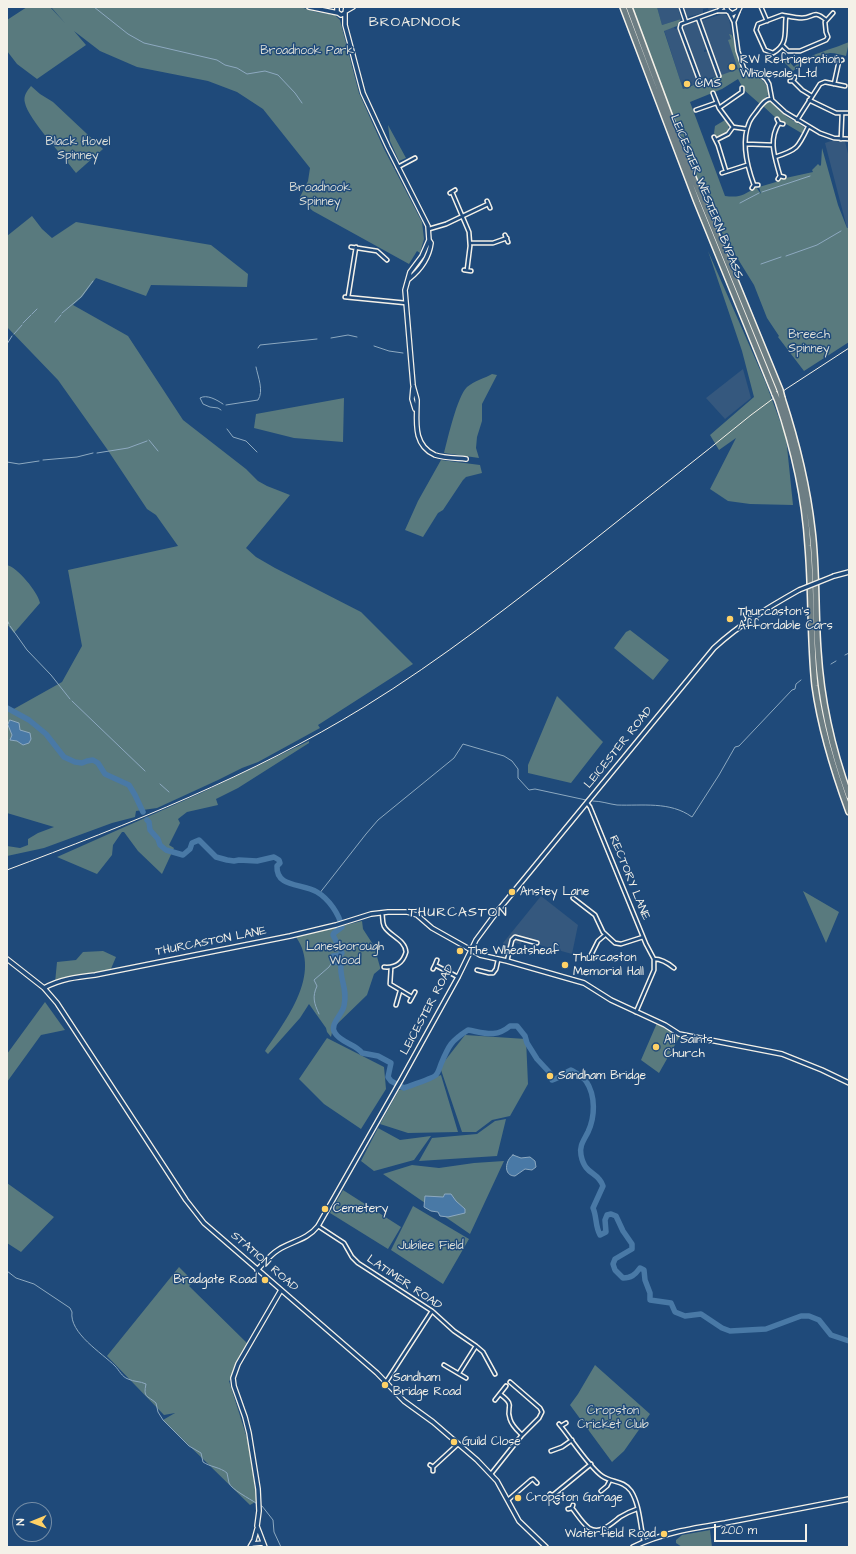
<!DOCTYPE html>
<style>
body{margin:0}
#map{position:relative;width:856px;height:1554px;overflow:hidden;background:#1f4a7a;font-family:"Architects Daughter",sans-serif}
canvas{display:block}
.frame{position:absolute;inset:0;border:8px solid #f4f1e8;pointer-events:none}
.north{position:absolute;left:12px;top:1502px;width:40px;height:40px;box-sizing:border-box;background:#1f4a7a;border:1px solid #748da6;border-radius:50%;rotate:269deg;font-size:11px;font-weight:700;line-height:16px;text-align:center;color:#f4f1e8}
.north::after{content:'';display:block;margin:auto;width:14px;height:18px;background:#ffd166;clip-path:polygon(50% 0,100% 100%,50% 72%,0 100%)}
.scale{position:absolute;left:714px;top:1524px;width:93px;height:18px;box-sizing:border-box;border:2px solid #f4f1e8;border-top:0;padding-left:5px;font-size:12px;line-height:14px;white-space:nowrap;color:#f4f1e8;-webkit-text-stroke:3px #1f4a7a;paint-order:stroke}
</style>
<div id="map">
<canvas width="856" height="1554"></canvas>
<div class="frame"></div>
<div class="north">N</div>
<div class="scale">200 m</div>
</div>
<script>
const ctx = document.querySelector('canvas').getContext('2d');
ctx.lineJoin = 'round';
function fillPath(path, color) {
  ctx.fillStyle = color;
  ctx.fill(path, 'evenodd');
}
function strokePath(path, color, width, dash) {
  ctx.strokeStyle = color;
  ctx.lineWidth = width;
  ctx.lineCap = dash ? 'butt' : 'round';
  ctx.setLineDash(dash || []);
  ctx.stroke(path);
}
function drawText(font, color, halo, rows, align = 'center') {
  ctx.font = font + ' "Architects Daughter",sans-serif';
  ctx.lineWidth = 3;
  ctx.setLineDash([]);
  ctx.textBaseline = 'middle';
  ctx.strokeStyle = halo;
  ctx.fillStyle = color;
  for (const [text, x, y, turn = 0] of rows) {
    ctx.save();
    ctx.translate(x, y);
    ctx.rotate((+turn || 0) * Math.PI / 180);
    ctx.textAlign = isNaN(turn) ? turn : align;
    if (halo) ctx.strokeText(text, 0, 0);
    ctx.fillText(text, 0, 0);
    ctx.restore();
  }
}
fillPath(new Path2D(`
 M657 7H678L681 19 662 25Z
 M684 7H717L709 11 708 8 703 9V13L687 17Z
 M722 14 726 15 729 19 733 39 743 72 721 79 712 49 701 21Z
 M694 22 697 23 706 49 704 50V52L708 51 717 76 702 81 683 27 685 25Z
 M674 27 675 29 678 28 687 53 692 62 699 83 683 89 664 30Z
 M831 141H845L849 158V228H847L825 143Z
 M743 369 751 398 725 419 706 398Z
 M541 896 578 925 572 954 522 940 521 945 513 942 509 959 501 957 503 943Z`), '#35587e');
fillPath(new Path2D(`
 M27 7H50L65 23 51 7H300L316 12 335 15 340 20 359 93 384 149 422 222 424 239 420 253 417 251 409 264 313 211 299 199 308 181 310 168 263 109 237 92 208 81 137 67 100 51 74 31 86 45 37 79 17 64 7 51V20Z
 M632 7H657L662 25 681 19 677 26 664 31 683 89 738 69 728 40 731 39 729 34 732 35 742 71C755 78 768 76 768 95L760 104 744 90 738 79 722 89 690 102 725 196C740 198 744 195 756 187L761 194 759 187 776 182 781 179 813 172 812 170 818 164 820 166 821 165 822 148 838 205 847 228H849V342L804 371 778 337 779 336 767 318 754 285 723 235 710 199 704 200 676 128Z
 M849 42 846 56C841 55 836 53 830 53 818 55 802 63 793 71L783 61 786 58 794 67C806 55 833 49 849 42Z
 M31 86 40 94 53 102 103 149 76 173C65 158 28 119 25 103 23 96 27 91 31 86Z
 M770 101 787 117 804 127 803 134 781 121 779 118 777 119 763 106 767 102Z
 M725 120 729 125 728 130 723 135 716 137 714 133 715 126Z
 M388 125 406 158 399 161 390 141Z
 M32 216 42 229 52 238 76 222 211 245 248 274 247 287 151 285 146 296 96 278 82 297 73 305 128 336 183 420 246 469 258 481 267 486 290 495 246 548 256 557 275 568 361 612 413 664 318 725 320 728 258 762 242 768 218 780 157 808 136 811 135 817 112 823 44 848 7 856V846L20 848 28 845V839L38 833 54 827 7 813V709L12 710 62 682 82 646 68 570 178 546 156 515 147 509 107 449 58 380 7 327V236Z
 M708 251 765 381 786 437 793 505 750 504 728 501 710 489 736 438 719 450 710 435 754 397 742 351Z
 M492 374 497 375 482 404V421L477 437 476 448 479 458 444 453C448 438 457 397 467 387 474 381 485 378 492 374Z
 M344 398 343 442 294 438 254 428 256 414Z
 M441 460 480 465 482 473 466 477 463 480 443 510 438 513 423 537 405 530 418 501Z
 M7 565C17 567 38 592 40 603L14 633 7 624Z
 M630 630 669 660 653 680 614 648 626 632Z
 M557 696 603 742 571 783 528 773V765Z
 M309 741V743L238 788 216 799 218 805 187 812 178 819 180 823 169 845 174 848 162 874 138 851 124 832H122L113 845 112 855 97 874 57 857 201 793Z
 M803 891 839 912 826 943Z
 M362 921 363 929 374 946 380 967V969L374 974 367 995 333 1028 331 1037 327 1032 326 1028 309 1004 300 1018 268 1054 265 1051C286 1020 322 974 296 937Z
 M103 951 116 957 110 971 55 983 57 962 76 960 83 952Z
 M45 1002 65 1030 41 1035 7 1082V1054Z
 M657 1023 680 1036 659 1073 641 1060Z
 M465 1035 526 1039 528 1084 510 1116 492 1120 476 1132H462L440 1067Z
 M327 1038 384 1067 386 1089 361 1129 324 1104 299 1079Z
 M441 1075 458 1132 408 1133 380 1124 399 1090 421 1083Z
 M506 1119 497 1156 419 1161 432 1138 477 1134 495 1121Z
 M378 1128 400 1140 431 1136 414 1160 374 1171 361 1161Z
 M504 1161 470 1234 383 1174 412 1165 439 1168 474 1163Z
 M7 1183 54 1217 21 1252 7 1243Z
 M343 1190 401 1227 388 1249 330 1213Z
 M413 1206 469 1239 443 1284 391 1250Z
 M179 1267 194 1282 189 1286 249 1345 233 1378 229 1381 248 1441 257 1501 250 1505 163 1420 175 1413 164 1415 107 1356Z
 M595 1365 650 1414 624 1451 612 1462 570 1405 578 1394Z
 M710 1530 712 1547H682L676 1543V1540L682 1535Z`), '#597a7e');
const water = new Path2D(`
 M10 720 19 723 20 730 30 733 31 739 29 743 23 745 17 741 10 740 12 735 8 725Z
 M513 1155 521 1158 530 1157 535 1161 536 1167 532 1170 525 1169 515 1176C503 1176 505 1160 513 1155Z
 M445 1194H451L456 1201 465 1209V1213L448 1217 440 1216 438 1212 431 1211 424 1207 425 1196 443 1197Z`);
fillPath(water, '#4979a6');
strokePath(water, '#8da9c0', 1);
strokePath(new Path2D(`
 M94 7 128 34 144 43 217 60 225 65 237 68 247 74 265 71 278 75 295 93 302 103
 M762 192 810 176
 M740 203 759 193
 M786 256 817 245 841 231
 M761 264 781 257
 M62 313 81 297 93 281
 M32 314 37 309
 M55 322 61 315
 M23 323 31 315
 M14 334 22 325
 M331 338 348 335 357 337
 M7 344 12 336
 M374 346 389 351 403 353
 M258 348 260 345 317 339
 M226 405 258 400C264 391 258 377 256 367
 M221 410 218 408 210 407 203 404 200 398C207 394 217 400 223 404
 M227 429 233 437 246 441 257 452
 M149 440 158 451
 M97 453 128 448 147 441
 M43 460 77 457 93 453
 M7 462 19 464 39 461
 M7 620 9 624
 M10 626 27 650 51 675 70 699
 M845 655 849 653
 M831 664 836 661
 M72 701 145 771
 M160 784 169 792
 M593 801C601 801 609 804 617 805 642 806 670 801 692 817L719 775 735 747 739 746 792 690 795 689 796 684 801 680
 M319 894 366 834 378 820 454 758 463 744 504 756 512 761 518 769V778L529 790 535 789 586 800
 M319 1014C314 1003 312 997 317 986L314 980 329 967 333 961
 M7 1271 16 1278 34 1284 70 1308 72 1312C69 1333 102 1353 115 1366 119 1370 122 1377 128 1379 134 1382 140 1381 146 1384 143 1398 147 1395 156 1403L158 1412 163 1420 189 1446 201 1453 203 1462C210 1467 220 1467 227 1473 228 1476 228 1480 229 1483 231 1489 250 1499 256 1503L257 1505 262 1506 273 1520 274 1532 281 1547`), '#8da9c0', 1);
strokePath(new Path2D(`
 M7 708 29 720 46 734 64 757 75 762 82 763 87 761 93 760 98 763 105 774 129 785 135 795 143 812
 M147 820 149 822 150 830 158 839 160 845 166 850 183 855 190 849 192 843 199 840 216 857 227 860 234 861 239 860 257 861 274 857 279 860 280 863 277 866C276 888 302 883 317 892 329 899 339 914 342 927L334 933 333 935 342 953 340 955 333 956 332 959 333 962 341 963C339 980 348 987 344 1006 342 1015 329 1025 335 1033 341 1043 356 1044 362 1053L378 1056 391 1063 388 1077 391 1081 404 1088C409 1086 434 1078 436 1075 438 1073 440 1067 441 1064 449 1045 451 1041 468 1030 485 1033 496 1038 510 1026H517L525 1036 527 1043 537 1059 550 1073 552 1080C560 1078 564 1073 571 1070 576 1073 583 1077 586 1081 596 1096 595 1117 588 1132 584 1140 579 1146 581 1155 585 1176 598 1171 603 1186L593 1208C597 1217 595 1226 600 1235L606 1232 605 1220 607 1215 611 1214 616 1216 623 1231 632 1244V1249L615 1259 613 1264 615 1270 623 1278C631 1278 635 1275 640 1268L644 1270 645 1280 650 1293V1300L671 1303 675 1312 685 1316 701 1314 722 1328 730 1331 766 1329 801 1316H809L819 1320 831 1335 849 1341`), '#4979a6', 5.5);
const street = new Path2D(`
 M681 7 686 22
 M761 7 767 21
 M718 11 723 7
 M730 14 734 22 738 51 744 69 748 72 758 73 766 79 769 84 772 100 785 112 820 133 834 138 849 139
 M786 16C784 32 789 44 773 53L765 50 756 30 758 24 782 15C788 16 795 18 802 18 814 18 813 9 826 20
 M698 18 719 76
 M734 22 738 12
 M782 45 788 51H800L826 40 828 37 826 32 825 22 833 13
 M836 58 839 61 842 60
 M790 81H793L795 77
 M793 81 802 90 812 96
 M700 82 680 28 681 24 717 11H728
 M834 84 839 61
 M713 93 719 108 733 127 747 129
 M809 100 836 113H849
 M719 108 742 92V88
 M696 110 716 103
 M777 119 779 123 783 124
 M797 120 820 84 825 82 845 86
 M779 123C768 141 775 157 780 176
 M714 137 718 145 726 171
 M841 139 842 114
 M716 140 728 134 733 127
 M746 144 773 145
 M775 157C797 150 798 148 808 127
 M398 167 415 158
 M722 173 747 165
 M778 179 780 176 784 177
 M754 185C747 166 741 142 749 123 751 117 756 113 759 108 763 103 766 99 771 99
 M752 188 754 185H758
 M452 192 469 232 470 246 467 270
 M450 193 455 190
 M487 201 490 208
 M429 229 446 224 488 204
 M505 235 508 242
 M470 243H493L507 238
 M351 247 377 251 387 260
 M464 270 471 271
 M345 297 406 303
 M348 297 356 247
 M744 611 749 620
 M587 803 590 807 646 944 654 959V970L636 1012
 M573 898 595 915 603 932 615 943 621 944 643 937
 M382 913C383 917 382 922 384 926 389 936 405 939 406 952 403 963 395 968 384 967
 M591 955 595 957
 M589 959 598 941 605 935
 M654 959C662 959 668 963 674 968
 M507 961 512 940 515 937 537 943
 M435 965 437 960
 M391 968 390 984 412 997
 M433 969 435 965 458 977
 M477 970 489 973H493L496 969 498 960
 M410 1001 415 992
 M396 1005 400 991
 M318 1226 344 1243 352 1257 358 1263 432 1311 454 1331 476 1346 483 1352 495 1374
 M444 1365 466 1378
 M459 1373 476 1346
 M386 1382 432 1311
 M500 1394C517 1407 505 1405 510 1419 512 1426 517 1430 522 1435
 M495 1400 506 1386
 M559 1424C571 1438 588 1466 602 1476 612 1483 623 1480 631 1491 640 1505 640 1526 644 1541
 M561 1426 566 1423
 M551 1451 562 1447 572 1440
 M430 1465 433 1467V1471
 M433 1467 458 1444
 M491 1474 522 1435 539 1418 542 1412 540 1408 510 1382
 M601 1491 607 1486 610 1480
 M550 1494 557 1502
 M552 1496 591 1464
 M508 1500 531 1480 533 1479 537 1483
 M572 1508C577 1514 582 1523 589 1528 600 1535 611 1524 620 1517 625 1514 631 1511 637 1509
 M568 1509 572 1508 573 1505`);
const secondary = new Path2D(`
 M309 7 338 13
 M337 7V12L341 15 345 13 346 7
 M726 7 728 11 732 14 738 11 740 7
 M346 11 353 7
 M345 13V25L363 93 388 147 428 226 429 240 431 243C429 258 420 270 409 279
 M429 240 422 256 410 272 405 290 413 385C414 390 416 395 417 400 417 420 412 445 435 455 444 458 456 458 466 459
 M413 388 412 399 415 409
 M834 576 849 572
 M7 959 44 988 57 1003 186 1200 204 1223 377 1373 404 1401 433 1422 477 1460 497 1481 519 1521 546 1547
 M44 988C60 979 77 977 95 975L290 936 336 925 371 914 388 912H407L417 915 432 928 480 955 507 961 584 983 611 1000 665 1025 679 1034 782 1054 822 1070 849 1083
 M257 1270C264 1263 270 1255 278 1250 292 1241 307 1240 318 1226L401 1080 458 977 476 940 496 913 714 648C740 624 769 607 799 590
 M252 1544 263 1543
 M250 1547 254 1540 257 1529
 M265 1547 257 1526 259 1511 258 1489 249 1433 245 1417 234 1386 233 1378 238 1364 281 1290
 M633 1547C661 1533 694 1528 725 1523 766 1515 808 1507 849 1499`);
const highway = new Path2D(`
 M623 7 697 202 775 394
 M629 7 687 163 780 390
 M782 398C796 441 807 485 812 530 817 570 815 611 818 651 821 701 832 749 849 796
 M778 401C794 448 805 497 808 546 812 593 810 640 815 686 821 729 834 771 849 812`);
strokePath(street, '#f4f1e8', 5.5);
strokePath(secondary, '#f4f1e8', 6);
strokePath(highway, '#f4f1e8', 8);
strokePath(street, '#1f4a7a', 2.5);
strokePath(secondary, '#1f4a7a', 3.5);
strokePath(highway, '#6d7e84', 5);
strokePath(new Path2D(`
 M7 870C129 824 252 776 364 707 442 659 513 603 585 547 640 503 696 460 751 415L786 389 849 348`), '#f4f1e8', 1);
const secondaryBridge = new Path2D(`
 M799 590 834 576`);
const highwayBridge = new Path2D(`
 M780 390 782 398
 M775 394 778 401`);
strokePath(secondaryBridge, '#f4f1e8', 6, []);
strokePath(highwayBridge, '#f4f1e8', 8, []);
strokePath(secondaryBridge, '#1f4a7a', 3.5);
strokePath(highwayBridge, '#6d7e84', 5);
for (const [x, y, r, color] of [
 [732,67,4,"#ffd166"],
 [687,84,4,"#ffd166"],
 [730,619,4,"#ffd166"],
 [512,892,4,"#ffd166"],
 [460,951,4,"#ffd166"],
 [565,965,4,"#ffd166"],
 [656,1047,4,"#ffd166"],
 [550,1076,4,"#ffd166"],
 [325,1209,4,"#ffd166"],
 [265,1280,4,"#ffd166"],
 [385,1385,4,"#ffd166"],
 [454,1442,4,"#ffd166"],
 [518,1498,4,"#ffd166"],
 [664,1534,4,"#ffd166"]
]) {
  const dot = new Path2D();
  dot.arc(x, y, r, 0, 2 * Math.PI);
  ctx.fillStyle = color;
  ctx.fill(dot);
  strokePath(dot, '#1f4a7a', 1.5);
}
drawText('12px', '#dddfd8', '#1f4a7a', [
 ["Broadnook Park",307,51],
 ["Black Hovel",78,142],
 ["Spinney",78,156],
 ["Broadnook",320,188],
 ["Spinney",320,202],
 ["Breech",809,335],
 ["Spinney",809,349],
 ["Lanesborough",345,947],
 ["Wood",345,961],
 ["Jubilee Field",431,1246],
 ["Cropston",613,1411],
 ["Cricket Club",613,1425]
]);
drawText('12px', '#f4f1e8', '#1f4a7a', [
 ["RW Refrigeration",740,60],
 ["Wholesale Ltd",740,74],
 ["CMS",695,84],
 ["Thurcaston's",738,612],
 ["Affordable Cars",738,626],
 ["Anstey Lane",520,892],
 ["The Wheatsheaf",468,951],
 ["Thurcaston",573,958],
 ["Memorial Hall",573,972],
 ["All Saints",664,1040],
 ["Church",664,1054],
 ["Sandham Bridge",558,1076],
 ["Cemetery",333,1209],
 ["Bradgate Road",257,1280,"right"],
 ["Sandham",393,1378],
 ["Bridge Road",393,1392],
 ["Guild Close",462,1442],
 ["Cropston Garage",526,1498],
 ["Waterfield Road",656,1534,"right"]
], 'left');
drawText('12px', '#f4f1e8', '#1f4a7a', [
 ["LEICESTER WESTERN BYPASS",706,197,68],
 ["LEICESTER ROAD",619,748,-51],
 ["RECTORY LANE",629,878,68],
 ["THURCASTON LANE",211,942,-11],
 ["LEICESTER ROAD",428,1010,-62],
 ["STATION ROAD",264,1262,41],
 ["LATIMER ROAD",404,1283,34]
]);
ctx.letterSpacing = '1px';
drawText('14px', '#f4f1e8', '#1f4a7a', [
 ["BROADNOOK",415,23],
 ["THURCASTON",458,913]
]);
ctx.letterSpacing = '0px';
</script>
